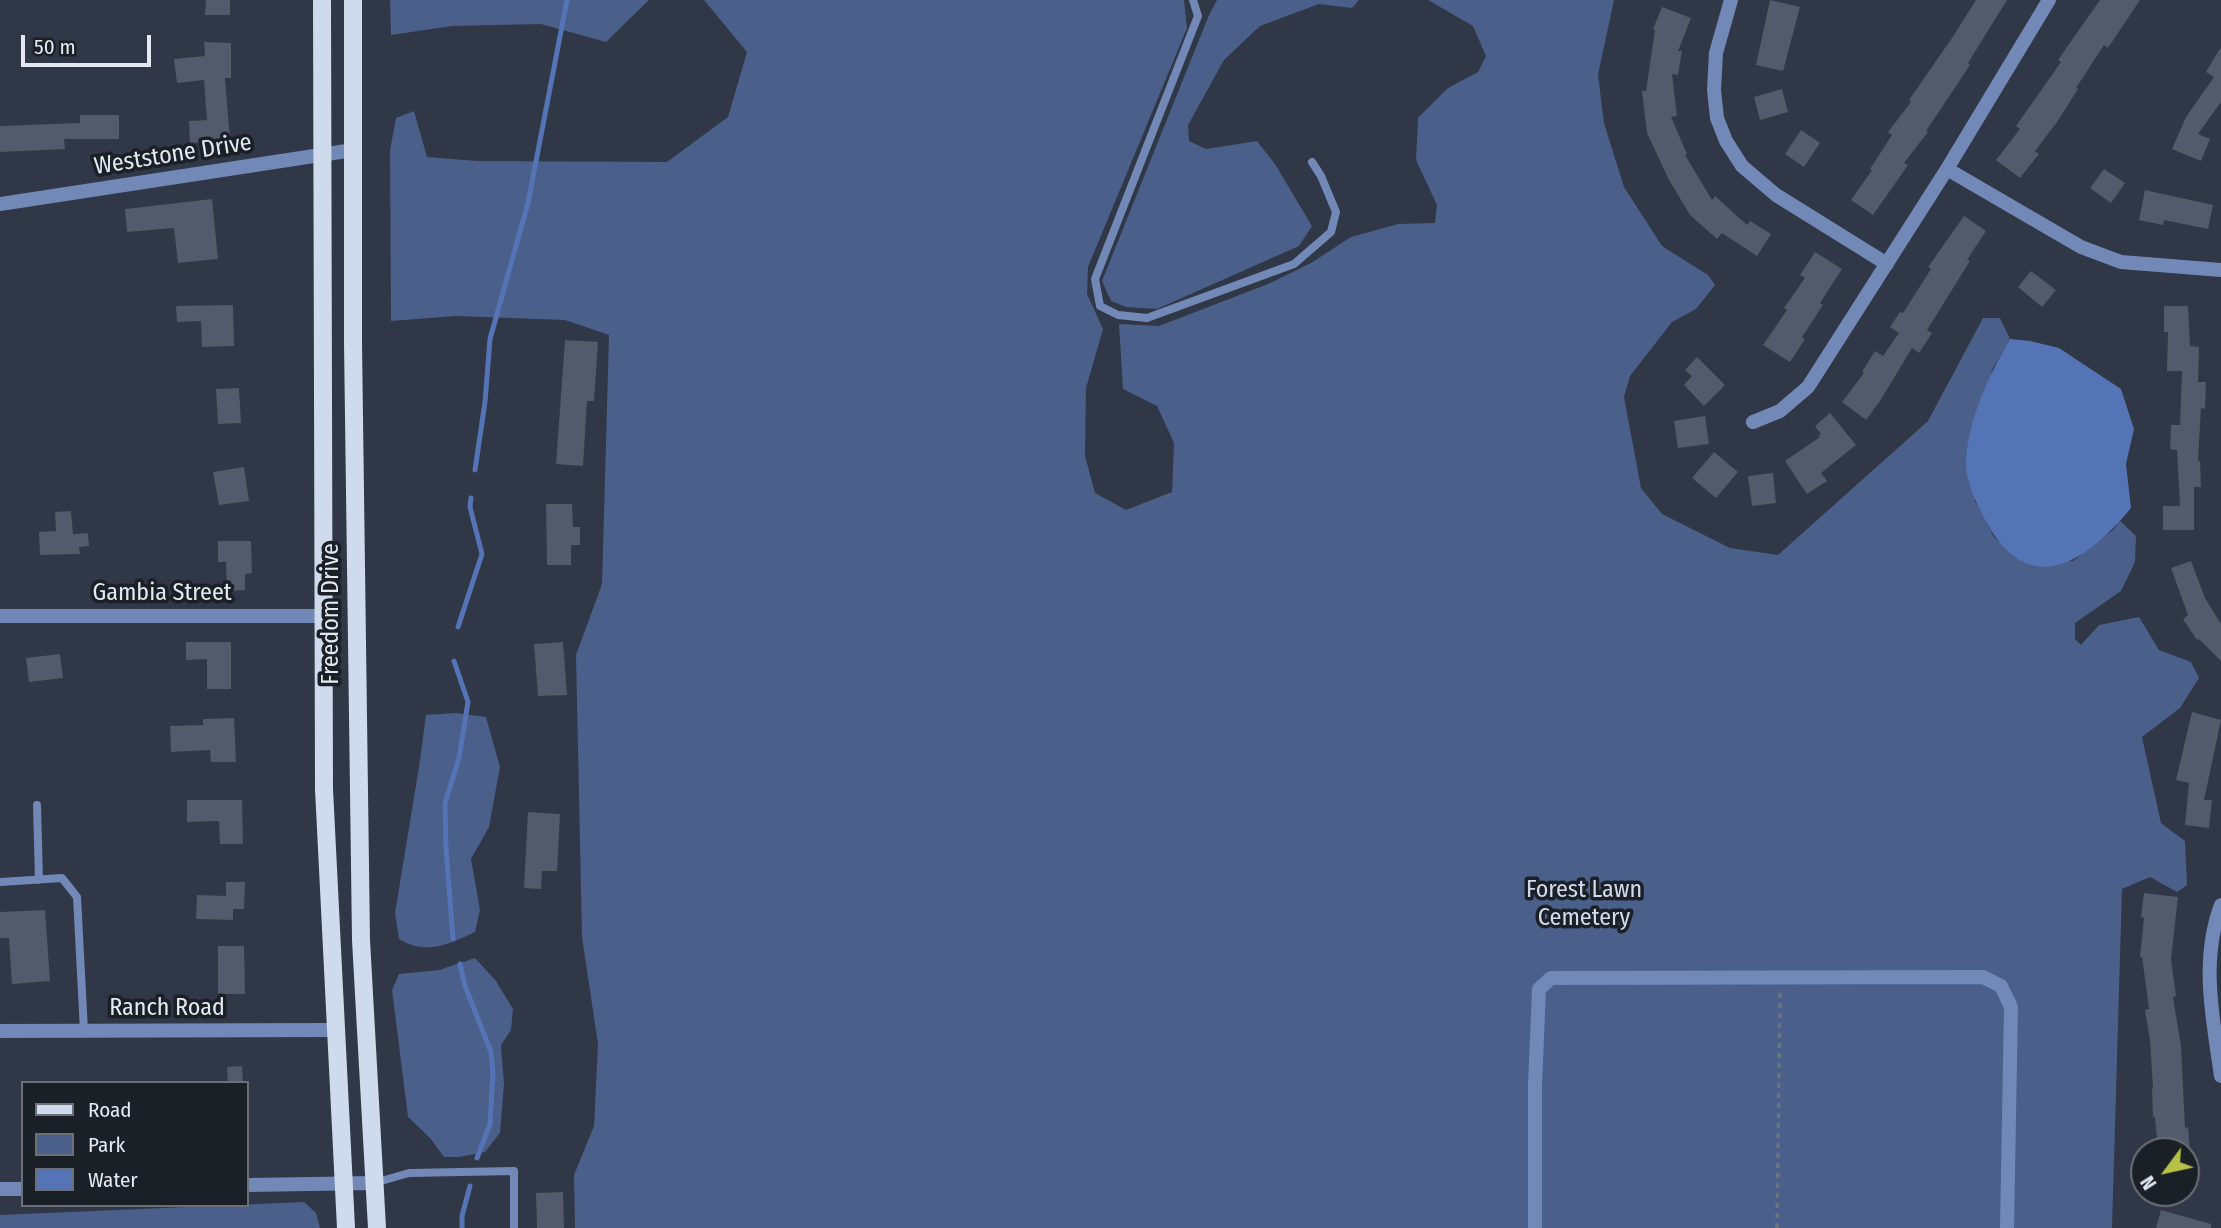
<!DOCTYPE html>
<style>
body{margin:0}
#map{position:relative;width:2221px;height:1228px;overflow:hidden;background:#303746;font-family:"Fira Sans Condensed",sans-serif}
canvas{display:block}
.legend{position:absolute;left:21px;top:1081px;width:228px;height:126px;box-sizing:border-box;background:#1b1f26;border:2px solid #6b6f78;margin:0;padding:9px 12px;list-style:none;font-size:21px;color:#e3e8f2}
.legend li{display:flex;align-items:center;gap:14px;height:35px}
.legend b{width:35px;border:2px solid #6b6f78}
.north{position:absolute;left:2130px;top:1137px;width:70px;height:70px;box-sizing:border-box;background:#1b1f26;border:2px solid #6b6f78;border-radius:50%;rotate:237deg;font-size:19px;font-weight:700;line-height:28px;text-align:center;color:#e3e8f2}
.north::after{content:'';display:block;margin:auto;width:24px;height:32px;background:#b6c148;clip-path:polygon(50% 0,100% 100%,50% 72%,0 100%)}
.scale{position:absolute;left:21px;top:35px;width:130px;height:32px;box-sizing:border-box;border:4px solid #e3e8f2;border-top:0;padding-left:9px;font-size:21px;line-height:24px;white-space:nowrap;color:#e3e8f2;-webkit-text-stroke:5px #1b1f26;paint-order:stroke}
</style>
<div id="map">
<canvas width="2221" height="1228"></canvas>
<ul class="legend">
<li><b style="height:9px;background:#d0daed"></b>Road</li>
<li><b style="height:19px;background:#4a5f89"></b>Park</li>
<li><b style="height:19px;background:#5574b5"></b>Water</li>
</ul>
<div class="north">N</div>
<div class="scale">50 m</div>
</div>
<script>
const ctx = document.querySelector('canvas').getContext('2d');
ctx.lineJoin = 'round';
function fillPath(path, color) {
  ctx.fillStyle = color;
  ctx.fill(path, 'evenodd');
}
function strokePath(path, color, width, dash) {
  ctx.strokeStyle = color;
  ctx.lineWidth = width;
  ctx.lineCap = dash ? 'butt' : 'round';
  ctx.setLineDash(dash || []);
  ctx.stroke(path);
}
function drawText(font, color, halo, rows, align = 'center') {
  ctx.font = font + ' "Fira Sans Condensed",sans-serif';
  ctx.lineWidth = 7;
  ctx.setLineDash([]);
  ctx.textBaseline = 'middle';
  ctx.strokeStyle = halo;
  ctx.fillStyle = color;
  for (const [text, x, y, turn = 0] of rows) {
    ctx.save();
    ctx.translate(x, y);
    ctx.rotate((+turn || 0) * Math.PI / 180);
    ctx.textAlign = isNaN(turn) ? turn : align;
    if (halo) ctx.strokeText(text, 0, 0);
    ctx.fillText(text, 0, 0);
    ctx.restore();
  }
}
fillPath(new Path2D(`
 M390 0H649L606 42 541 24 452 26 391 35Z
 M704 0H1184L1187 28 1088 267 1087 294 1103 329 1086 388 1085 456 1095 493 1126 510 1172 492 1174 443 1157 406 1123 389 1119 324 1159 326 1268 284 1311 263 1351 237 1398 224 1435 223 1437 205 1416 160 1418 118 1448 88 1478 72 1486 56 1473 26 1428 0H1614L1598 75 1604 123 1624 187 1662 246 1708 275 1715 285 1696 309 1672 322 1630 376 1624 397 1641 488 1662 514 1730 548 1778 555 1928 421 1983 318H2000L2010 339 1992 370 1975 501 1994 537 2018 559 2073 561 2113 530 2120 521 2136 536 2135 562 2121 591 2075 623V639L2081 645 2099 625 2139 617 2159 650 2191 662 2199 678 2180 708 2142 737 2161 823 2185 841 2187 885 2177 892 2150 877 2122 889 2112 1228H575L574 1175 594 1126 598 1044 582 937 576 655 602 584 609 335 565 320 456 316 391 321 390 150 396 118 414 111 427 157 477 161 667 162 728 117 747 52Z
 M1217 0H1359L1352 8 1319 4 1260 26 1224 60 1188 125 1189 141 1206 149 1257 141 1275 164 1312 226 1299 246 1157 309 1126 307 1111 301 1102 281 1209 15Z
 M456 713 486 717 500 767 489 827 471 859 480 910 475 932C449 944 427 956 399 939L395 913 419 767 426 715Z
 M475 958 496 981 513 1009 511 1030 501 1045 504 1084 500 1133 485 1152 459 1157H444L430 1138 408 1117 392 990 399 974 439 970Z
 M304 1202 316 1213 320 1228H0V1215Z`), '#4a5f89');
fillPath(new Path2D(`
 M2010 339 2030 341 2059 348 2121 389 2134 429 2126 464 2131 508C2087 562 2029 602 1985 520 1977 505 1964 477 1966 459 1969 417 1989 375 2010 339Z`), '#5574b5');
strokePath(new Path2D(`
 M475 470 485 402 490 339 528 203 567 0
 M458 627 482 554 470 507 471 498
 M453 939 446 848 445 803 459 758 468 702 454 661
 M460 964 465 986 491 1052 493 1073 490 1124 477 1158
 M462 1228V1216L470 1186`), '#5574b5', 5);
fillPath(new Path2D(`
 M206 0H230V15H205Z
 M1770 0 1800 7 1783 71 1756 65Z
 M1976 0H2007L1968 63 1970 65 1926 131 1928 132 1904 163 1908 165 1873 215 1851 200 1872 170 1870 169 1892 135 1888 132 1911 102 1909 100 1954 35Z
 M2100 0H2140L2108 48 2104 45 2076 88 2078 89 2057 122 2035 151 2039 154 2020 178 1996 160 2020 129 2016 126 2061 62 2058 60Z
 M1662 7 1691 18 1678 51H1682L1678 75 1672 74 1677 116 1671 117 1687 154 1685 155 1712 200 1715 196 1747 225 1750 221 1771 234 1757 256 1722 233 1717 239 1690 215 1669 180 1647 133 1642 91H1646L1655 30 1653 29Z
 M204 42 231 43V78H225L230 140 190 143 189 121 207 120 204 80 177 83 174 59 205 56Z
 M2221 47V102L2198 134 2210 139 2201 161 2172 149 2186 117 2214 77 2206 72Z
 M1782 89 1788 112 1760 120 1754 97Z
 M80 115H119V139H64L65 149 0 152V126L80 123Z
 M1801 130 1820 143 1804 167 1785 154Z
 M2104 169 2125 183 2111 203 2090 188Z
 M2145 190 2213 205 2208 229 2164 220 2163 225 2139 220Z
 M212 199 218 259 178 263 174 228 127 232 125 209Z
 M1964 216 1986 231 1967 260 1970 261 1927 330 1932 333 1919 353 1912 348 1880 401 1866 420 1842 402 1864 373 1862 372 1875 351 1883 356 1899 333 1890 327 1900 312 1903 313 1931 269 1928 267Z
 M1815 252 1842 269 1820 303 1823 305 1802 337 1805 339 1790 362 1763 345 1787 310 1784 308 1805 278 1800 275Z
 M2031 271 2056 290 2042 307 2018 287Z
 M233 305 234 346 202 347 201 321 177 322 176 306Z
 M2164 306H2188L2190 346 2199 347 2198 382H2206L2205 409 2201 408 2198 461H2200L2201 487H2194V530H2163V506H2180L2177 450 2170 449 2171 425H2180L2182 371H2167L2168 332H2164Z
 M565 340 598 342 594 401H587L583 466 556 464Z
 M1697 357 1725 385 1704 406 1684 385 1692 376 1685 370Z
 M239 388 241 423 218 424 216 389Z
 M1830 413 1856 445 1821 473 1827 481 1807 494 1785 461 1820 437 1818 436 1821 434 1815 426Z
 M1705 416 1709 444 1678 448 1674 421Z
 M1714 452 1738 472 1716 498 1692 478Z
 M244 467 249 501 219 505 213 472Z
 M1773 473 1776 503 1752 506 1748 476Z
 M546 504H572L573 527H580V545H571V565H547Z
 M71 511 73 534 88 533 89 546 79 547 80 554 40 555 39 532 56 531 55 512Z
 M218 541H251L252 573 245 574V590L227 591 226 562H218Z
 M2191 561 2205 598 2221 624V661L2199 639 2197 640 2183 619 2188 615 2171 568Z
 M186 642H231V689H207V659L186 660Z
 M563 642 567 695 538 696 534 644Z
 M60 654 63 678 29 682 26 658Z
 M2192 712 2221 720 2204 800H2212L2209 828 2185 825 2189 783 2176 780Z
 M234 718 236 762H211L210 750 171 752 170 726 203 725V719Z
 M187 800H242L243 844H220L219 821 187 822Z
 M528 812 560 814 557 871H542L541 889 524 888Z
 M226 882H245L244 909H233V920L196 919 197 895 226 896Z
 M2144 893 2178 897 2171 959 2176 996 2173 997 2181 1046 2185 1128 2188 1127 2190 1151H2158L2155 1117H2153L2152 1088H2153L2150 1040 2145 1010 2149 1009 2142 957H2140L2144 918 2141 917Z
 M45 910 50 981 12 984 9 938H0V912Z
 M218 946H244L245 994H218Z
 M242 1066 243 1083H228L227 1067Z
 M563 1192 564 1228H537L536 1193Z
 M2161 1210 2211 1224V1228H2156Z`), '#525a6b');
strokePath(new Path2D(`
 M1777 1228 1780 993`), '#6c7380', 3.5, [5, 5]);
strokePath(new Path2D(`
 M1193 0 1198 16 1095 279 1100 306 1118 315 1147 318 1294 264 1331 232 1336 212 1321 176 1312 162
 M37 805 39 880
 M0 882 62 878 77 897 84 1031
 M374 1183 409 1173 514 1171V1228`), '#7289b7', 8);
strokePath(new Path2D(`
 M1731 0 1716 53 1714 90 1717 118 1726 141 1742 166 1776 195 1887 264
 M1947 169 2049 0
 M0 204 353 150
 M1753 422 1780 411 1808 387 1947 169 2081 247 2121 262 2221 270
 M0 616H323
 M2221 905C2200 961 2213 1019 2221 1076
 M0 1031 335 1030
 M247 1185 374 1183
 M0 1189H23
 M1535 1228V1086L1539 989 1551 978 1983 977 2001 986 2011 1007 2007 1228`), '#7289b7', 14);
strokePath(new Path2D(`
 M322 0 324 789 346 1228
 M353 0V343L361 940 377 1228`), '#d0daed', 18);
drawText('24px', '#e3e8f2', '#1b1f26', [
 ["Weststone Drive",173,155,-9],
 ["Gambia Street",162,593],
 ["Freedom Drive",331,614,-90],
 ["Ranch Road",167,1008]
]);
drawText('24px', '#d1dbed', '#1b1f26', [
 ["Forest Lawn",1584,890],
 ["Cemetery",1584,918]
]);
</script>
